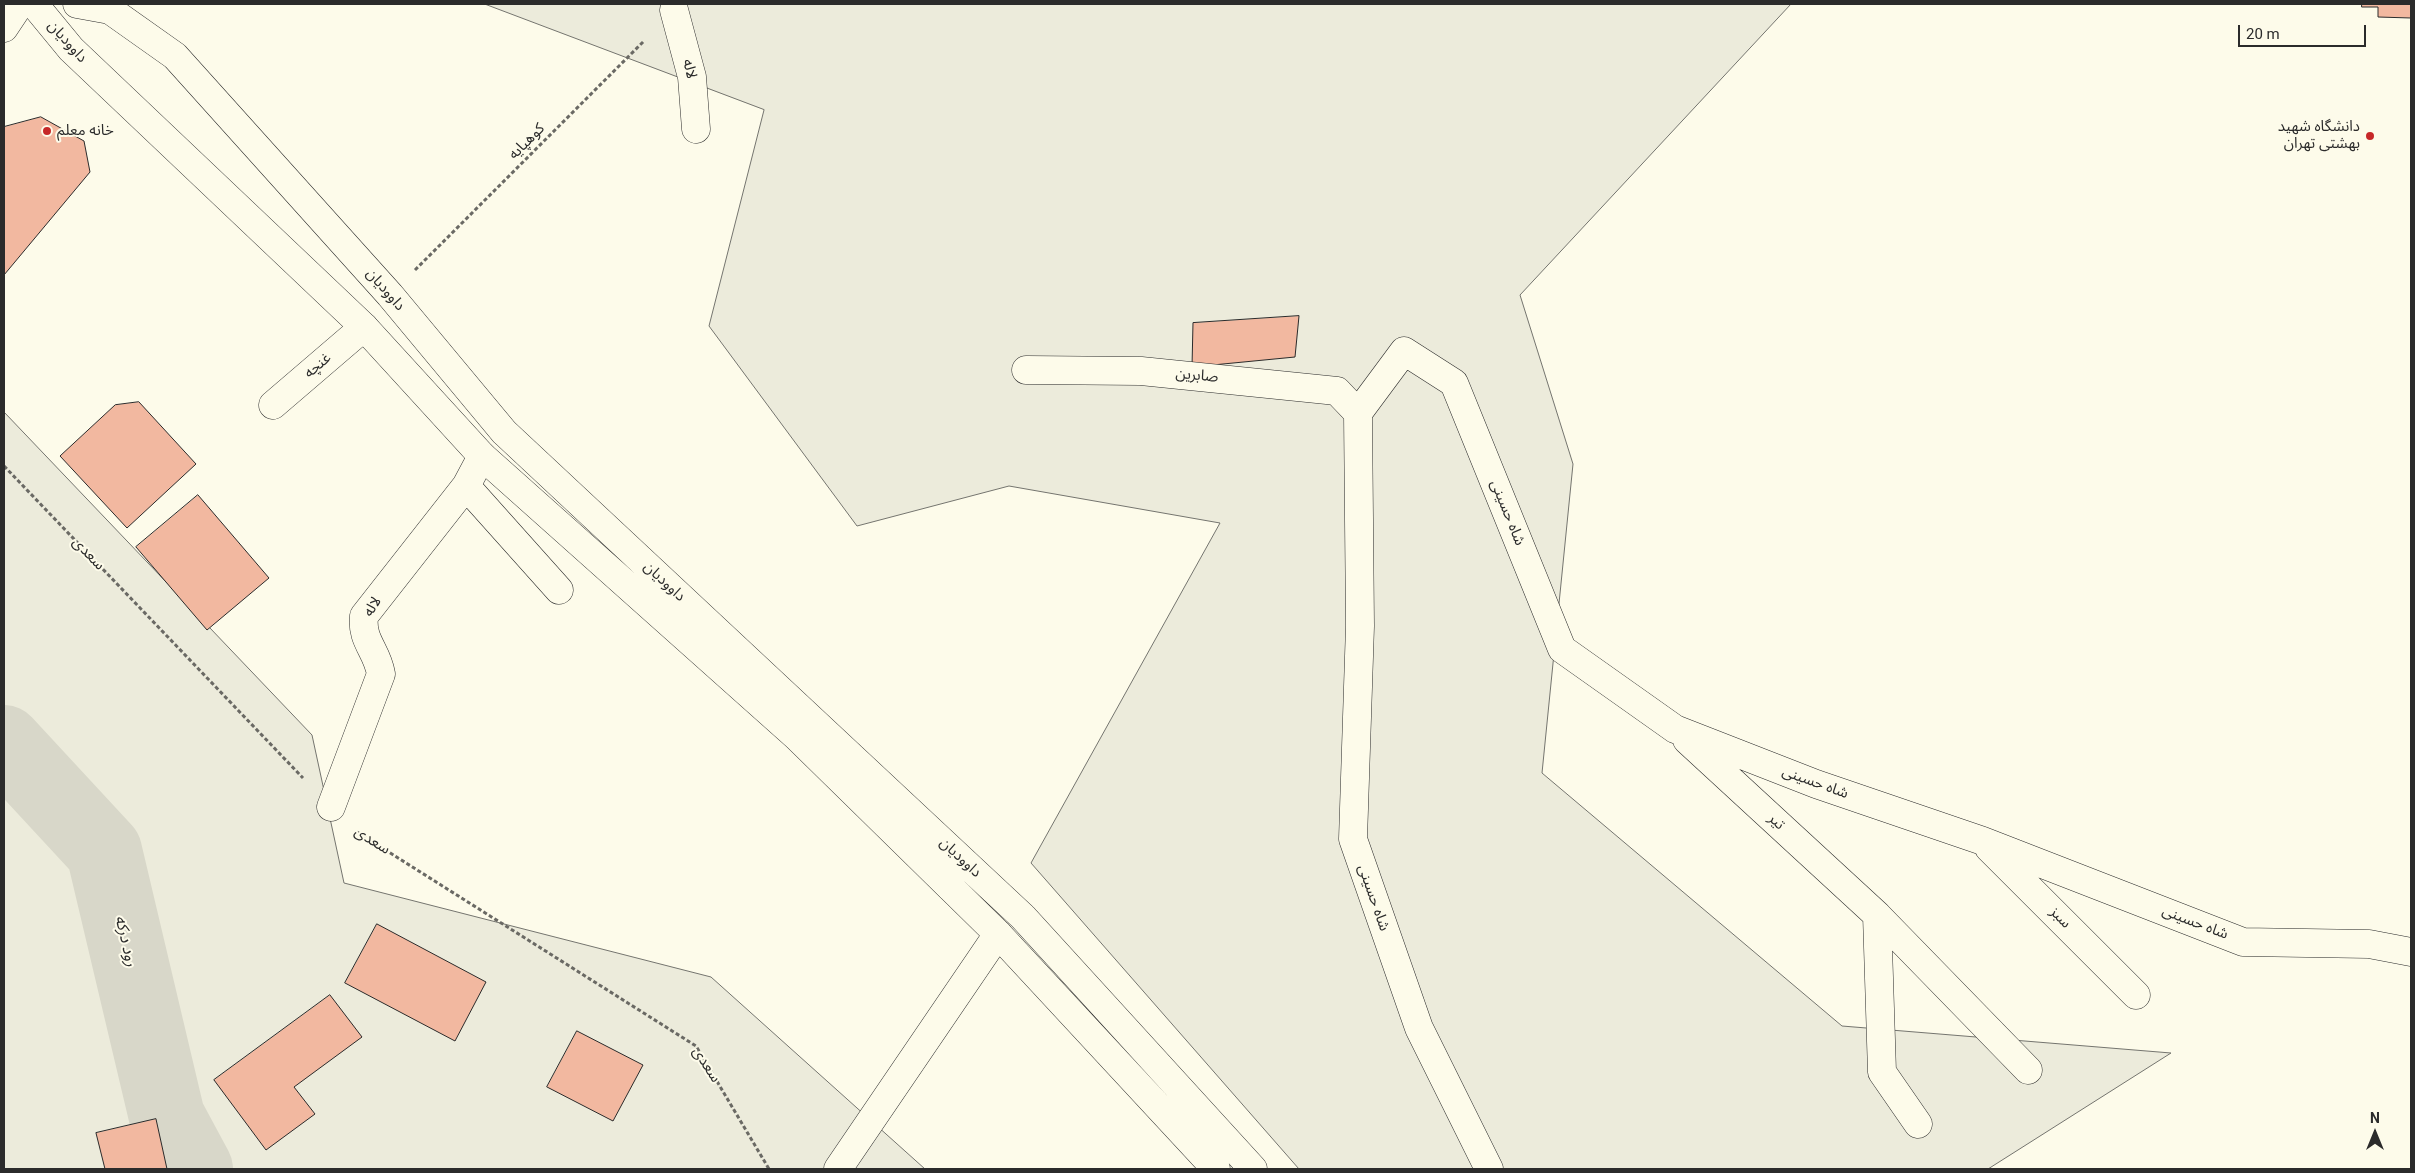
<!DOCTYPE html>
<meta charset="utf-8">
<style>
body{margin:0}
#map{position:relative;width:2415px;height:1173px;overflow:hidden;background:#fdfbea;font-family:Roboto,sans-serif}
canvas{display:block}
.frame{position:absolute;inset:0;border:5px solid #2b2b2b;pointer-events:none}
.north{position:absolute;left:2350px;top:1108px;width:50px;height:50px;-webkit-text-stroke:4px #fdfbea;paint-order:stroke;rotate:0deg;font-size:14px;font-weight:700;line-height:20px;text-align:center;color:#2b2b2b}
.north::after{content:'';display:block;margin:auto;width:18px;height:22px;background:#2b2b2b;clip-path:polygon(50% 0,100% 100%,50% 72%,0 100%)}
.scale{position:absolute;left:2238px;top:25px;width:128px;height:22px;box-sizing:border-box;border:2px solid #2b2b2b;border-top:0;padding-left:6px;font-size:15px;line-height:18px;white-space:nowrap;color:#2b2b2b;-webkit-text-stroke:4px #fdfbea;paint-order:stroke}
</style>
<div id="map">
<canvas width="2415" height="1173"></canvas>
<div class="frame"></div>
<div class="north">N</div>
<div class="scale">20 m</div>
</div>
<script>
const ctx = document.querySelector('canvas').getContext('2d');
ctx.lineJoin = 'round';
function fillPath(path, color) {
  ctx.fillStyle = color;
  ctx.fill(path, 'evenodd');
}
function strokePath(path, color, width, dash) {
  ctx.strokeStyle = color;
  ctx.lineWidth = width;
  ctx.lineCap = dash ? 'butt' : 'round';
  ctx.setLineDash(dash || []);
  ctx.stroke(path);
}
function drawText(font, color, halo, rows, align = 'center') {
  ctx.font = font + ' Roboto,"Noto Sans Arabic",sans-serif';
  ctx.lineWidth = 4;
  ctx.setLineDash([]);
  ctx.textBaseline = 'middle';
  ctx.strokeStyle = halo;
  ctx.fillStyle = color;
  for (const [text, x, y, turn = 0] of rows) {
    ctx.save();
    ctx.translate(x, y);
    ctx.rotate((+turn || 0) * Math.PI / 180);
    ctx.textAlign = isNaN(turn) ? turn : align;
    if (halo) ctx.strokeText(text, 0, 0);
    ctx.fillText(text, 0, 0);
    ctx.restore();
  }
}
const green = new Path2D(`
 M485 4H1791L1520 295 1573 464 1542 773 1842 1026 2171 1053 1988 1169H1299L1031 863 1220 523 1009 486 857 526 709 326 764 110Z
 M4 412 312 735 344 883 711 977 925 1169H4Z`);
fillPath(green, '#ecebdb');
strokePath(green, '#74746e', 1);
strokePath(new Path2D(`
 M4 743 104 851 167 1117 195 1169`), '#d8d7c9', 76);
const building = new Path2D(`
 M2362 4H2411V18L2378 17V7H2362Z
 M41 117 84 141 90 172 4 275V127Z
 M1299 316 1295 357 1192 367 1193 323Z
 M139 402 196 464 127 528 60 456 115 405Z
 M198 495 269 578 207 630 136 547Z
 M377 924 486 982 455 1041 345 983Z
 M330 995 362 1037 294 1087 315 1114 266 1150 214 1080Z
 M577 1031 643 1065 613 1121 547 1087Z
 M156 1119 167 1169H105L96 1133Z`);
fillPath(building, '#f2b8a0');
strokePath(building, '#2b2b2b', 1);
const minor = new Path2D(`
 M674 10 692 77 696 129
 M4 28 20 4
 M1026 370 1141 371 1337 391 1358 413
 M273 405 364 327
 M466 486 559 590
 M1687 740 1877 915 1882 1072 1918 1124
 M331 807 381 674C377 650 361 641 364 616L466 486 482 456
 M1989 848 2136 995
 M1877 915 2028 1070
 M838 1169 998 934
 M1489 1169 1419 1028 1353 839 1360 626 1358 413 1404 351 1454 383 1562 649 1675 729 1816 784 1983 841 2243 942 2369 944 2411 952`);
const tertiary = new Path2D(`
 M34 4 71 49 364 327 482 456 796 736 998 934 1216 1169
 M77 4 110 10 175 56 390 295 504 432 1023 917 1253 1169`);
strokePath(minor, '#2b2b2b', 29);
strokePath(tertiary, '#2b2b2b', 29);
strokePath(new Path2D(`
 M415 270 644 41
 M4 466 303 778
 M357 832 696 1046 769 1169`), '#6a6964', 3, [4, 2.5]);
strokePath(minor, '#fdfbea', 28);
strokePath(tertiary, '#fdfbea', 28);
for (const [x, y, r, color] of [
 [47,131,5,"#c62828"],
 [2370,136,5,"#c62828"]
]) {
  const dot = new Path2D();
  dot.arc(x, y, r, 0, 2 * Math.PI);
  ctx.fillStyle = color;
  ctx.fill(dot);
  strokePath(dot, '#fdfbea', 2);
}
drawText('15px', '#2b2b2b', '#fdfbea', [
 ["داوودیان",67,42,48],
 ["لاله",689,69,77],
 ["کوهپایه",527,142,-45],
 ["داوودیان",385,290,49],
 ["غنچه",318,366,-41],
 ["صابرین",1197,376,5],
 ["شاه حسینی",1507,513,68],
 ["سعدی",88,554,46],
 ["داوودیان",664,582,43],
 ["لاله",373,607,-59],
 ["شاه حسینی",1815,783,20],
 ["تیر",1776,822,43],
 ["سعدی",372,841,32],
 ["داوودیان",960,858,43],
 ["شاه حسینی",1373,898,71],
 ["سبز",2060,918,45],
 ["شاه حسینی",2195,923,21],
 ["سعدی",706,1065,57]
]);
drawText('15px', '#2b2b2b', '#fdfbea', [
 ["دانشگاه شهید",2360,127],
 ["بهشتی تهران",2360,144],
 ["خانه معلم",57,131,"left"]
], 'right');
drawText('italic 16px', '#2b2b2b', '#fdfbea', [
 ["رود درکه",125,941,77]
]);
</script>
